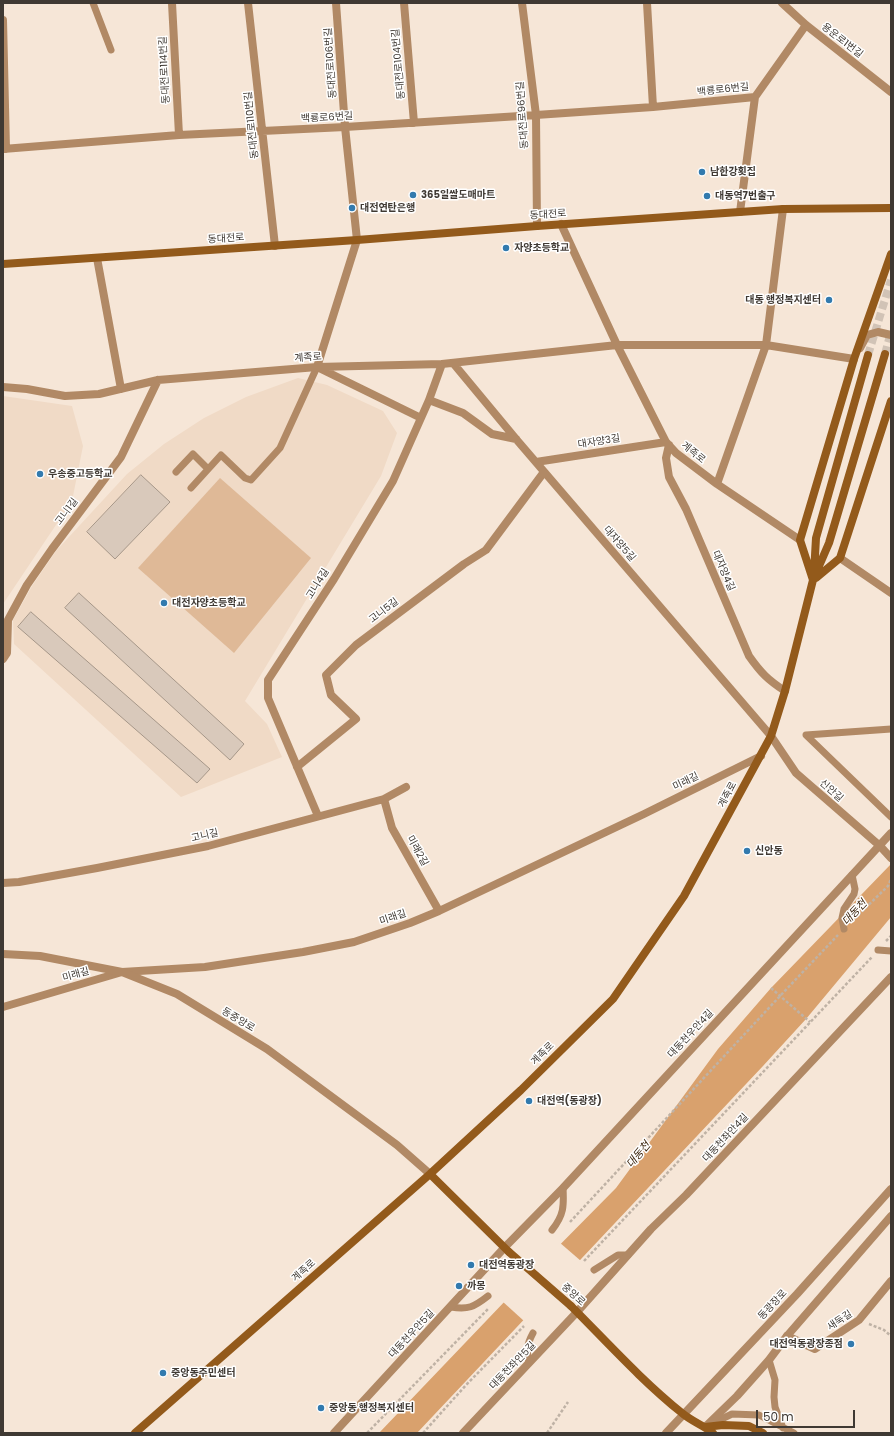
<!DOCTYPE html>
<meta charset="utf-8">
<style>
body{margin:0}
#map{position:relative;width:894px;height:1436px;overflow:hidden;background:#f6e6d7;font-family:Poppins,sans-serif}
canvas{display:block}
.frame{position:absolute;inset:0;border:4px solid #3f3933;pointer-events:none}
.scale{position:absolute;left:756px;top:1410px;width:99px;height:18px;box-sizing:border-box;border:2px solid #3f3933;border-top:0;padding-left:5px;font-size:12px;line-height:14px;white-space:nowrap;color:#3f3933;-webkit-text-stroke:3px #fff;paint-order:stroke}
</style>
<div id="map">
<canvas width="894" height="1436"></canvas>
<div class="frame"></div>
<div class="scale">50 m</div>
</div>
<script>
const ctx = document.querySelector('canvas').getContext('2d');
ctx.lineJoin = 'round';
function fillPath(path, color) {
  ctx.fillStyle = color;
  ctx.fill(path, 'evenodd');
}
function strokePath(path, color, width, dash) {
  ctx.strokeStyle = color;
  ctx.lineWidth = width;
  ctx.lineCap = dash ? 'butt' : 'round';
  ctx.setLineDash(dash || []);
  ctx.stroke(path);
}
function drawText(font, color, halo, rows, align = 'center') {
  ctx.font = font + ' Poppins,"Noto Sans KR",sans-serif';
  ctx.lineWidth = 3;
  ctx.setLineDash([]);
  ctx.textBaseline = 'middle';
  ctx.strokeStyle = halo;
  ctx.fillStyle = color;
  for (const [text, x, y, turn = 0] of rows) {
    ctx.save();
    ctx.translate(x, y);
    ctx.rotate((+turn || 0) * Math.PI / 180);
    ctx.textAlign = isNaN(turn) ? turn : align;
    if (halo) ctx.strokeText(text, 0, 0);
    ctx.fillText(text, 0, 0);
    ctx.restore();
  }
}
fillPath(new Path2D(`
 M298 378 327 385 383 411 397 433 381 476 245 701 267 724 282 757 181 797 14 644 13 620 32 586 56 551 127 474 164 444 204 418 246 397Z
 M3 396 72 406 83 446 72 501 3 604Z`), '#f0dac6');
fillPath(new Path2D(`
 M220 478 311 558 234 653 138 568Z`), '#dfb997');
fillPath(new Path2D(`
 M891 864V917L806 1019 763 1066 417 1433H379L529 1276 616 1188 718 1049 771 988Z`), '#d9a16d');
fillPath(new Path2D(`
 M559 1242 581 1261 524 1321 502 1301Z`), '#f6e6d7');
const building = new Path2D(`
 M141 475 170 502 115 559 87 532Z
 M79 593 244 744 230 760 65 608Z
 M31 612 210 769 197 783 18 627Z`);
fillPath(building, '#d9c9bb');
strokePath(building, '#a69789', 1);
strokePath(new Path2D(`
 M885 354 891 332
 M868 355 891 280`), '#d1c3b6', 8, [8, 4]);
strokePath(new Path2D(`
 M851 922 888 886 891 879
 M886 941 891 936
 M771 988 810 1022
 M570 1222 780 996 838 935
 M584 1261 872 957
 M869 1324 884 1330 891 1336
 M367 1433 488 1309
 M423 1433 467 1384 524 1326
 M547 1433 568 1402`), '#bfb2a5', 2.5, [3, 2]);
strokePath(new Path2D(`
 M93 3 111 50
 M176 472 193 454 208 469
 M191 488 221 455 245 478 251 480 280 448 317 367
 M891 729 806 735 891 817
 M844 929 842 918 844 909 854 894 855 889 852 875
 M878 950 891 951
 M552 1230C564 1215 564 1206 563 1188
 M594 1270 618 1255H628
 M451 1307C468 1310 474 1307 488 1296
 M769 1360 775 1380 774 1397 775 1407 783 1428
 M529 1362C526 1351 527 1344 533 1333
 M709 1425 732 1414 759 1415 794 1433`), '#b18965', 7);
strokePath(new Path2D(`
 M172 3 179 135
 M248 3 275 246
 M336 3 345 127 357 240 317 367 421 418
 M404 3 414 123
 M522 3 536 115 537 226
 M647 3 653 107
 M782 3 806 25 891 92
 M3 20 6 149
 M3 149 179 135 345 127 536 115 653 107 755 97
 M740 212 755 97 806 25
 M561 224 617 345 666 442 676 453 717 484 800 540
 M97 258 121 389
 M453 363 516 439 771 736 796 773 880 846 891 858
 M3 387 27 389 65 396 99 394 158 380 317 367 442 364 617 345H766L854 359
 M429 400 463 413 492 434 516 439
 M669 445 666 458 669 477 686 509 749 656C761 673 768 680 785 691
 M536 462 666 442
 M717 484 766 345 783 209
 M840 558 891 593
 M3 659 7 653 8 620 27 585 52 549 121 457 158 380
 M297 767 356 719 331 695 326 675 356 645 464 564 486 550 544 472
 M384 799 392 828 439 911
 M318 816 268 698V680L334 579 393 481 429 400 442 364
 M3 883 19 882 97 868 208 846 384 799 406 787
 M3 1007 122 972 205 967 303 952 354 942 410 923 439 911 644 814 761 756
 M787 1336 815 1349 859 1320 891 1281
 M334 1433 505 1247 563 1188 891 833
 M463 1433 577 1312 651 1229 686 1195 891 977
 M666 1433 683 1415`), '#b18965', 8);
strokePath(new Path2D(`
 M860 348 867 335 878 332 891 335
 M3 954 40 956 122 972 177 994 267 1049 397 1145 430 1174
 M683 1415 797 1294 891 1189
 M705 1427 737 1396 769 1360 787 1336 891 1216`), '#b18965', 8);
strokePath(new Path2D(`
 M3 264 357 240 537 226 783 209 891 208
 M814 573 816 538 868 355
 M816 578 840 558 891 401
 M813 580 800 540 854 359 891 254
 M430 1174 509 1252
 M571 1306C607 1342 642 1381 682 1413 691 1421 703 1425 713 1433
 M705 1427 723 1425 749 1426 763 1433
 M135 1433 430 1174 521 1090 613 999 684 896 771 736 785 691 813 580 829 543 885 354`), '#935a1b', 8);
strokePath(new Path2D(`
 M509 1252 571 1306`), '#935a1b', 8);
for (const [x, y, r, color] of [
 [702,172,4,"#327aae"],
 [413,195,4,"#327aae"],
 [707,196,4,"#327aae"],
 [352,208,4,"#327aae"],
 [506,248,4,"#327aae"],
 [829,300,4,"#327aae"],
 [40,474,4,"#327aae"],
 [164,603,4,"#327aae"],
 [747,851,4,"#327aae"],
 [529,1101,4,"#327aae"],
 [471,1265,4,"#327aae"],
 [459,1286,4,"#327aae"],
 [851,1344,4,"#327aae"],
 [163,1373,4,"#327aae"],
 [321,1408,4,"#327aae"]
]) {
  const dot = new Path2D();
  dot.arc(x, y, r, 0, 2 * Math.PI);
  ctx.fillStyle = color;
  ctx.fill(dot);
  strokePath(dot, '#fff', 1.5);
}
drawText('10px', '#3f3933', '#fff', [
 ["용운로1번길",842,41,38],
 ["동대전로106번길",331,63,-94],
 ["동대전로104번길",399,64,-95],
 ["동대전로114번길",165,70,-93],
 ["백룡로6번길",723,90,-6],
 ["동대전로96번길",523,115,-94],
 ["백룡로6번길",327,118,-3],
 ["동대전로110번길",252,125,-96],
 ["동대전로",548,215,-4],
 ["동대전로",226,239,-4],
 ["계족로",308,358,-4],
 ["대자양3길",599,442,-9],
 ["계족로",693,453,39],
 ["고니1길",67,512,-53],
 ["대자양5길",619,544,49],
 ["대자양4길",723,571,67],
 ["고니4길",318,584,-58],
 ["고니5길",384,611,-37],
 ["미래길",686,782,-26],
 ["신안길",831,791,41],
 ["계족로",728,795,-62],
 ["고니길",205,836,-13],
 ["미래2길",417,851,61],
 ["미래길",393,918,-19],
 ["미래길",76,975,-16],
 ["동중앙로",238,1020,31],
 ["대동천우안4길",691,1034,-47],
 ["계족로",543,1054,-45],
 ["대동천좌안4길",726,1138,-47],
 ["계족로",304,1271,-41],
 ["중앙로",573,1295,42],
 ["동광장로",773,1305,-47],
 ["새둑길",840,1321,-34],
 ["대동천우안5길",412,1334,-47],
 ["대동천좌안5길",513,1366,-46]
]);
drawText('bold 10px', '#3f3933', '#fff', [
 ["남한강횟집",710,172],
 ["365일쌀도매마트",421,195],
 ["대동역7번출구",715,196],
 ["대전연탄은행",360,208],
 ["자양초등학교",514,248],
 ["대동 행정복지센터",821,300,"right"],
 ["우송중고등학교",48,474],
 ["대전자양초등학교",172,603],
 ["신안동",755,851],
 ["대전역(동광장)",537,1101],
 ["대전역동광장",479,1265],
 ["까몽",467,1286],
 ["대전역동광장종점",843,1344,"right"],
 ["중앙동주민센터",171,1373],
 ["중앙동 행정복지센터",329,1408]
], 'left');
drawText('italic 11px', '#3d260f', '#fff', [
 ["대동천",855,913,-47],
 ["대동천",639,1155,-50]
]);
</script>
